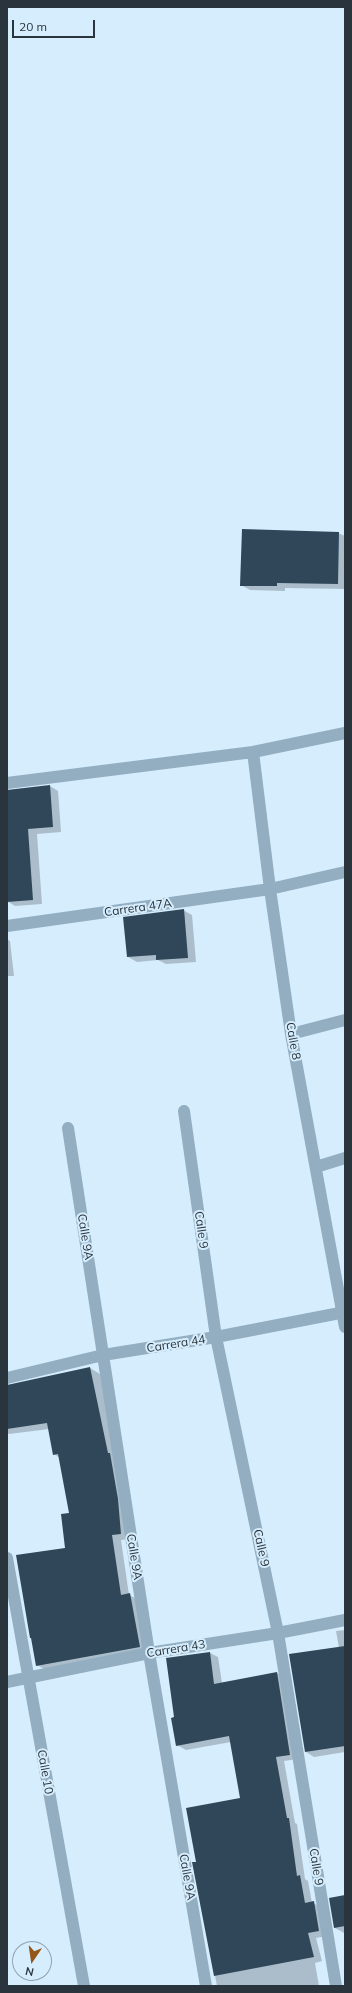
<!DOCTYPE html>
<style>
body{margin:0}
#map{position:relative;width:352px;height:1993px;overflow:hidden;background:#d6edfd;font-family:Mulish,sans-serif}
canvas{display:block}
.frame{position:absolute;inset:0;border:8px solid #29343c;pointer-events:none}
.north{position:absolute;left:12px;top:1941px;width:40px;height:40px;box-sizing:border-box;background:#d6edfd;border:1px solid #91a3b0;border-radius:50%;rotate:193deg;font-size:11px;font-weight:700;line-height:16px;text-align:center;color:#29343c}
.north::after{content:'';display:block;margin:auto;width:14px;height:18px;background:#94561b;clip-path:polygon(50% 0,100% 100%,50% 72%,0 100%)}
.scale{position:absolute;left:12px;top:20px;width:83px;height:18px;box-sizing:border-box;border:2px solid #29343c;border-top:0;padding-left:5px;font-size:12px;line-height:14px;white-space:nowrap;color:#29343c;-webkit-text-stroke:3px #d6edfd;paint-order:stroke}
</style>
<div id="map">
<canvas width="352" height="1993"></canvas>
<div class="frame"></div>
<div class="north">N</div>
<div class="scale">20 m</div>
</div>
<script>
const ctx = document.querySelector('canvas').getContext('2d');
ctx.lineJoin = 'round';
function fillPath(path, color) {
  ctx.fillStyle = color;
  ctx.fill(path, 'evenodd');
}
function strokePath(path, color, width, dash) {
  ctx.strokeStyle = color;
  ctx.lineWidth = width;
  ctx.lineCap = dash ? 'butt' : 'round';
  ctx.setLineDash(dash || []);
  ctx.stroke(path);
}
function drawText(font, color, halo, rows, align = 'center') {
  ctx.font = font + ' Mulish,sans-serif';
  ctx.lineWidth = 4;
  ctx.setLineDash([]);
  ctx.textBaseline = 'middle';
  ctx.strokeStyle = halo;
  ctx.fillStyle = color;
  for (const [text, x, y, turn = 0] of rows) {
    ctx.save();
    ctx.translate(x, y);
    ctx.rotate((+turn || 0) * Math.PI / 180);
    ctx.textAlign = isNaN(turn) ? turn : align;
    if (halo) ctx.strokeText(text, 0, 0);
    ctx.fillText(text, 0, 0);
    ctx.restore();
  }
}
fillPath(new Path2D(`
 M338 533 345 536V589L285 588V591L250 590 241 585Z
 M50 786 58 791 61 832 37 834 42 904 15 906 7 901V791Z
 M183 910 192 915 196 962 166 964 158 960 137 962 128 957Z
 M7 939 10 941 14 976H7Z
 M90 1368 100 1374 117 1458 130 1539 121 1540 129 1595 139 1600 149 1652 46 1670 37 1665 66 1548 71 1514 60 1458 54 1454 49 1429 9 1434 7 1433V1386Z
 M345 1630V1752L314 1757 306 1752 339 1648 336 1631Z
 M210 1653 218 1657 222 1683 277 1673 285 1678 298 1759 284 1761 295 1823 297 1824 305 1879 308 1881 312 1903 323 1907 327 1936 316 1938 322 1961 315 1963 319 1986H217L194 1863H197L241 1799 231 1742 186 1750 177 1745 175 1718Z
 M345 1896V1932L344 1933 335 1928Z`), '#0003');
fillPath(new Path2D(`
 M242 529 339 532 338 584 277 583V586H240Z
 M50 785 53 827 28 829 33 900 7 902V790Z
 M184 909 188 958 156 960V955L127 957 123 917Z
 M90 1367 108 1453H110L118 1499 121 1534 112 1535 121 1595 130 1593 140 1647 36 1666 31 1638H30L16 1555 65 1548 61 1514 69 1513 58 1454 53 1455 47 1423 7 1429V1385Z
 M345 1646V1746L305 1752 289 1654Z
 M210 1652 214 1684 277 1672 290 1755 276 1757 287 1818H289L297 1876 300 1875 305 1903 314 1901 319 1931 308 1933 314 1957 214 1976 192 1862H196L186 1808 240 1798 229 1736 176 1746 171 1718 174 1717 166 1658Z
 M345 1895V1926L334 1928 329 1898Z`), '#2f4758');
strokePath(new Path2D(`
 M253 752 270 889 291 1034 345 1327
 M7 783 253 752 345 733
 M7 926 270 889 345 872
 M291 1034 345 1020
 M184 1111 216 1337 278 1633 336 1986
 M68 1128 149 1653 206 1986
 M316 1167 345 1158
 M7 1378 103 1355 216 1337 345 1312
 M7 1558 84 1986
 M7 1682 149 1653 278 1633 345 1620`), '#93aec1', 12);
drawText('12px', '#29343c', '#d6edfd', [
 ["Carrera 47A",138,908,-8],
 ["Calle 8",293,1041,80],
 ["Calle 9",201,1230,82],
 ["Calle 9A",85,1237,81],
 ["Carrera 44",176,1344,-9],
 ["Calle 9",261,1548,78],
 ["Calle 9A",134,1557,81],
 ["Carrera 43",176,1649,-9],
 ["Calle 10",45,1772,80],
 ["Calle 9",316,1867,81],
 ["Calle 9A",187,1877,80]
]);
</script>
